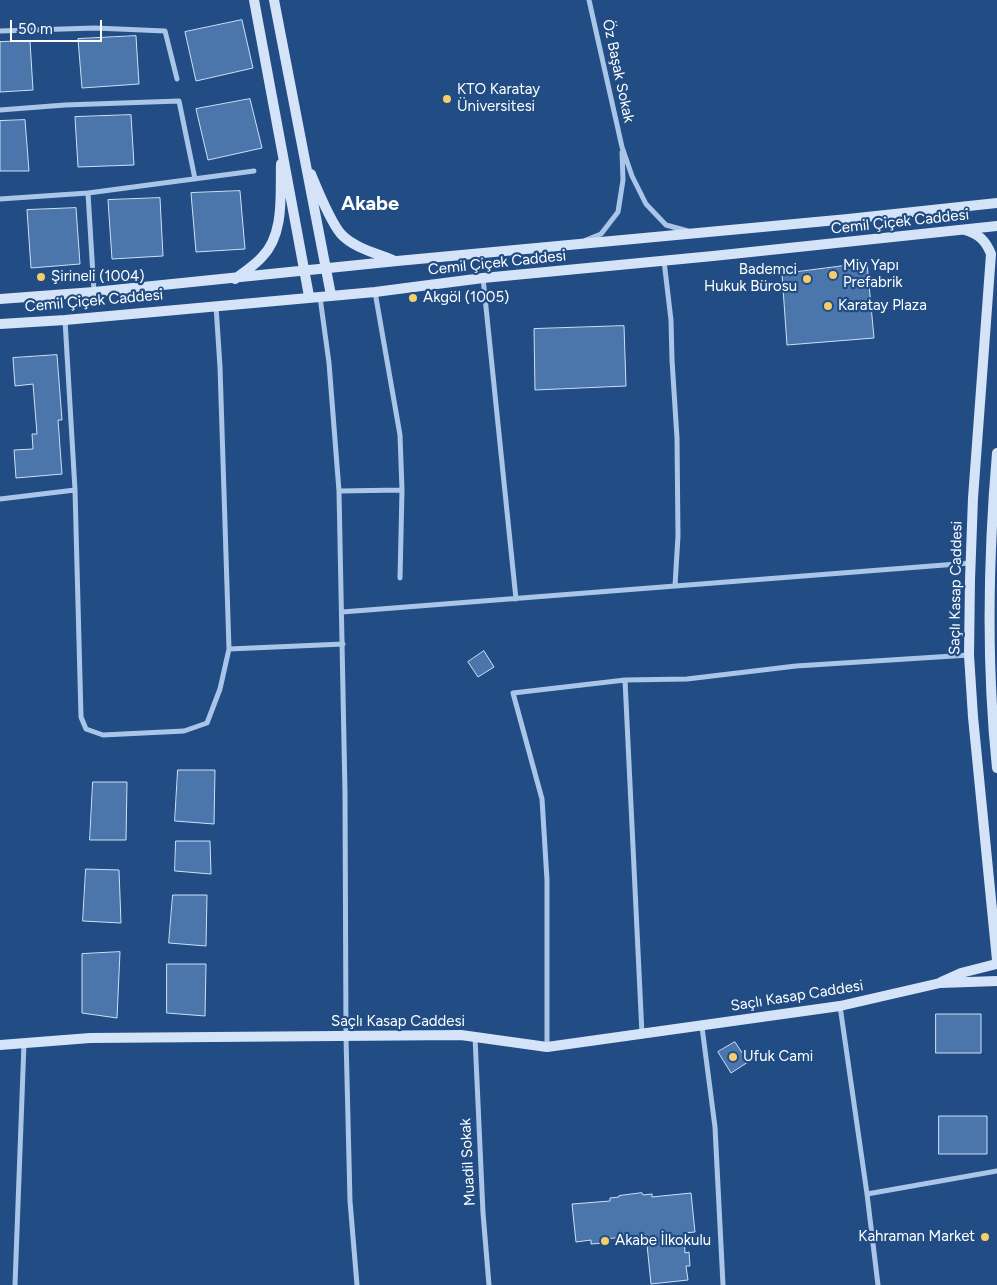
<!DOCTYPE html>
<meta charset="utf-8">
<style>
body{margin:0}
#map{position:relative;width:997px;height:1285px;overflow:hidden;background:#214d84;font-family:Figtree,sans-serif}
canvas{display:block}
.scale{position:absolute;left:10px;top:20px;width:92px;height:22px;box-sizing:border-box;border:2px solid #fff;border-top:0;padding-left:6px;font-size:15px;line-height:18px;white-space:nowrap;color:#fff;-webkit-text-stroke:4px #214d84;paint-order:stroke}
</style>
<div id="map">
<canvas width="997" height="1285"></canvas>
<div class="scale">50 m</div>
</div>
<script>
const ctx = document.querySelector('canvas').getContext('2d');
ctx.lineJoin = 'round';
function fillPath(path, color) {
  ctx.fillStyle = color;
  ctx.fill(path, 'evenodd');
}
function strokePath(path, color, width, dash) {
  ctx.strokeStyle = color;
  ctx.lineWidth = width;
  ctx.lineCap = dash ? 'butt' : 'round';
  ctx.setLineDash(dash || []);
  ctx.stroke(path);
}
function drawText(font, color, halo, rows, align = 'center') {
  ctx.font = font + ' Figtree,sans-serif';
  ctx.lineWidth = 4.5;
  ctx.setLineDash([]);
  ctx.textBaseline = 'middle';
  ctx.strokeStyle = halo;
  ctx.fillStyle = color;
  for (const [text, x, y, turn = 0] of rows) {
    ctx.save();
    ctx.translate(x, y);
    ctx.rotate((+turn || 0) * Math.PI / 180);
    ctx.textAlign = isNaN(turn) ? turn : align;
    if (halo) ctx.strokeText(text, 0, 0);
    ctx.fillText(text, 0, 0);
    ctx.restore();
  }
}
const building = new Path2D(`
 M242 20 253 68 196 81 185 32Z
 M136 36 139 84 82 88 78 39Z
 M30 41 33 90 0 92V42Z
 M250 99 262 148 208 160 196 109Z
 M131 115 134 165 78 167 75 117Z
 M25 120 29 171H0V121Z
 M240 191 245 249 196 252 191 193Z
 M160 198 163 256 112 259 108 200Z
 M76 208 80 264 31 268 27 210Z
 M867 263 874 338 787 345 782 274Z
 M624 326 626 386 535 390 534 329Z
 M57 355 62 420H58L62 474 16 478 14 450 33 449 32 434H37L33 384 15 386 13 358Z
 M484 651 494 667 478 677 468 662Z
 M178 770H215L214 824 175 821Z
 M93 782H127L126 840H90Z
 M176 841H210L211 874 175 871Z
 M86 869 119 870 121 923 83 921Z
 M173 895H207L206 946 169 943Z
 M120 952 117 1018 82 1013V954Z
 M167 964H206L205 1016 167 1013Z
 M936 1014H981V1053H936Z
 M735 1042 748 1062 731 1073 718 1052Z
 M939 1116H987V1154H939Z
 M642 1193 643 1195 652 1194V1197L691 1193 695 1232 684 1233 685 1253 689 1252 690 1266H686L688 1280 651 1284 646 1235 604 1239V1243L591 1244V1240L576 1242 572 1204 610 1201V1198L619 1197V1196Z`);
fillPath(building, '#4a76ac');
strokePath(building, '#cde0f7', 1);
strokePath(new Path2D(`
 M589 0 622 147 632 176 646 204 666 225 688 231
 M0 31 95 28 165 31 177 79
 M0 110 65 105 179 101 195 179
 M0 199 88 193
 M586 240 601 234 618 212 623 180 622 152
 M664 261 671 320 672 360 677 438 678 536 675 586
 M483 278 516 599
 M94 292 88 193 254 171
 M375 292 400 435 402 490 400 578
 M320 297 329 363 339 491 345 793 346 1037 350 1201 357 1285
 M65 320 75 490 81 717 86 729 103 735 184 731 207 723 220 689 229 649 220 367 216 306
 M339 491 402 490
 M0 499 75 490
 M342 612 970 563
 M229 649 343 644
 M625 680 642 1034
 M840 1006 867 1194 878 1285
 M702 1027 715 1127 723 1285
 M475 1037 483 1213 489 1285
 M547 1047V880L542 799 513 693 625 680 687 679 796 666 969 655
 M867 1194 997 1171
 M15 1285 24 1043`), '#a9c6e9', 5);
strokePath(new Path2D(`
 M254 0 309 296
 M274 0 331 295
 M311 174C318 191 330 221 341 234 354 248 376 253 393 260
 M965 230C979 234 986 241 991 254L973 498 970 580 969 655 973 717 997 960
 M235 279C244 272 255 265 262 257 285 234 280 193 281 164
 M0 299 94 292 397 261 848 219 997 203
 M0 324 65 320 375 292 483 278 713 256 997 226
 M997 453C988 558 986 663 997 768
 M941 982 961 973 996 964
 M0 1045 90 1038 461 1035 547 1047 840 1006 940 983 997 981`), '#d4e3f7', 10);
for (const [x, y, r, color] of [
 [447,99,5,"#f5cd6b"],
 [833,275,5,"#f5cd6b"],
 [41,277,5,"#f5cd6b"],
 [807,279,5,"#f5cd6b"],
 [413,298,5,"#f5cd6b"],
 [828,306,5,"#f5cd6b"],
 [733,1057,5,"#f5cd6b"],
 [985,1237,5,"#f5cd6b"],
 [605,1241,5,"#f5cd6b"]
]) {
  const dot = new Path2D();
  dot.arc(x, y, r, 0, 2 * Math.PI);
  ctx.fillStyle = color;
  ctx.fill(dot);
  strokePath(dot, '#214d84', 2);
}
drawText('15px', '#fff', '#214d84', [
 ["Öz Başak Sokak",618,71,78],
 ["Cemil Çiçek Caddesi",900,222,-6],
 ["Cemil Çiçek Caddesi",497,263,-6],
 ["Cemil Çiçek Caddesi",94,301,-5],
 ["Saçlı Kasap Caddesi",956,588,-89],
 ["Saçlı Kasap Caddesi",797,996,-9],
 ["Saçlı Kasap Caddesi",398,1022],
 ["Muadil Sokak",468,1162,-93]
]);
drawText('15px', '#fff', '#214d84', [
 ["KTO Karatay",457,90],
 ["Üniversitesi",457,107],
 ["Miy Yapı",843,266],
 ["Prefabrik",843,283],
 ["Bademci",797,270,"right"],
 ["Hukuk Bürosu",797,287,"right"],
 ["Şirineli (1004)",51,277],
 ["Akgöl (1005)",423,298],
 ["Karatay Plaza",838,306],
 ["Ufuk Cami",743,1057],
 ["Kahraman Market",975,1237,"right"],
 ["Akabe İlkokulu",615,1241]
], 'left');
drawText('bold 20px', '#fff', '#214d84', [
 ["Akabe",370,204]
]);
</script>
